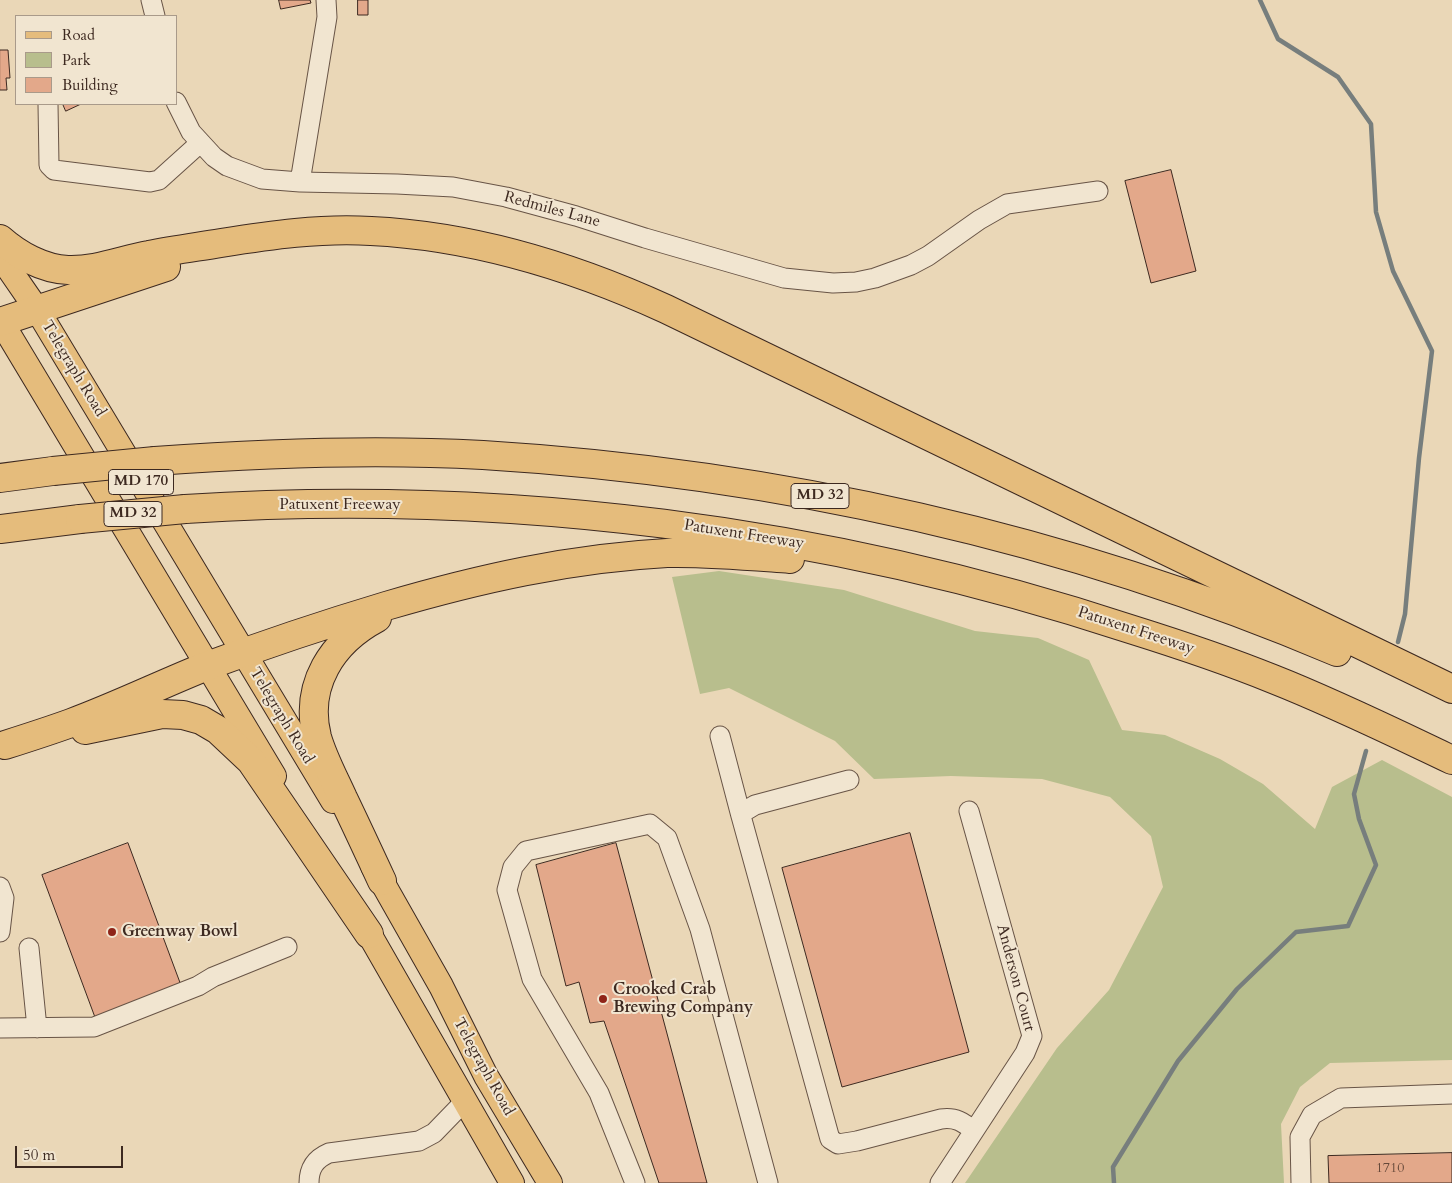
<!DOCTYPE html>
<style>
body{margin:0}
#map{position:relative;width:1452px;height:1183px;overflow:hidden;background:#ead7b7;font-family:Cardo,serif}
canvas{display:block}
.legend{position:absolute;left:15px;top:15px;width:162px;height:90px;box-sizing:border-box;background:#f1e5d0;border:1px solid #a99a8a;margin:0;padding:6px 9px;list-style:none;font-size:15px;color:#3d2920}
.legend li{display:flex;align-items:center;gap:10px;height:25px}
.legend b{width:25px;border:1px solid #a99a8a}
.scale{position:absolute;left:15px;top:1146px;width:108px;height:22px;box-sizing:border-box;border:2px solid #3d2920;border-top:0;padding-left:6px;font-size:15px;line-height:18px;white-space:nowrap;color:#3d2920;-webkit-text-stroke:4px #f1e5d0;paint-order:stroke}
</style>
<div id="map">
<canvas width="1452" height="1183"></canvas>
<ul class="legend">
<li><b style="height:6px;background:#e5bc7c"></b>Road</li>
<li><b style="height:14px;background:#b8be8d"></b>Park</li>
<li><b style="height:14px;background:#e3a88a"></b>Building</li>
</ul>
<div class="scale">50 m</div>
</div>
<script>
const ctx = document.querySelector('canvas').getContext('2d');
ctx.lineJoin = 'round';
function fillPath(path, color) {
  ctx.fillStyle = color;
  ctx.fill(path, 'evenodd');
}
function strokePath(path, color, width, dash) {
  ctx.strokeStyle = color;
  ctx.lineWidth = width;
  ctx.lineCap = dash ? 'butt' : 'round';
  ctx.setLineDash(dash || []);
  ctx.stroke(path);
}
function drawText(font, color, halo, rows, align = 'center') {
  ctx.font = font + ' Cardo,serif';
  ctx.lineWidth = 4;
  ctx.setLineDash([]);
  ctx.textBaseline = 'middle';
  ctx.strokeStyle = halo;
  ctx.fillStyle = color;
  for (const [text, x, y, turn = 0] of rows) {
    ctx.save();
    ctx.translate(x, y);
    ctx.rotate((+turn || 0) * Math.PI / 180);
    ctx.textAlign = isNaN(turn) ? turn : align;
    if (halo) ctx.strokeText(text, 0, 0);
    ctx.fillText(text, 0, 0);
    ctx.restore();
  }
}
fillPath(new Path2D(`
 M719 571 844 590 975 631 1038 638 1089 660 1122 730 1165 735 1220 759 1263 784 1315 829 1332 787 1382 760 1452 797V1060L1330 1063 1300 1087 1281 1124 1284 1183H965L1057 1048 1109 990 1163 887 1151 836 1110 797 1042 779 951 776 874 779 835 741 729 688 700 694 672 577Z`), '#b8be8d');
strokePath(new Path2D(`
 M1260 0 1278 39 1338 77 1371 124 1376 212 1393 271 1432 351 1419 458 1405 614 1398 642
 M1114 1183 1113 1167 1178 1061 1237 989 1296 932 1348 926 1376 865 1359 819 1354 794 1366 751`), '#777e7d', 4.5);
const building = new Path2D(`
 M279 0H310L311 3 281 9Z
 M358 0H368V15H358Z
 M0 50H8L10 78H6L7 90H0Z
 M63 104H81L66 111Z
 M1171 170 1196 271 1151 283 1125 181Z
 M910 833 969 1052 842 1087 782 868Z
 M128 843 182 988 96 1020 42 875Z
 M616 843 707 1183H659L604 1021 590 1023 579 982 566 986 536 865Z
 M1452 1153V1183H1329L1328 1156Z`);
fillPath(building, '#e3a88a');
strokePath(building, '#3d2920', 1);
const minor = new Path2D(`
 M151 0 155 16
 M176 102 191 132 214 157 227 166 262 179 300 182 397 184 453 187 506 197 576 216 645 238 784 278 833 283 856 282 875 278 911 265 928 256 979 220 1007 204 1098 191
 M48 104 49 165 54 170 150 182 159 180 200 143
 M300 182 327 17 326 0
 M720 736 741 816
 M849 780 755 805 745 811 741 816 830 1139 838 1144 857 1141 941 1119C956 1117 963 1122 974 1131
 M0 887 4 898 0 932
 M29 948 37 1028
 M0 1028 94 1027 198 986 213 977 287 947
 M309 1183C309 1168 315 1159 329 1153L419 1141 434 1133 465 1101
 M635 1183 599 1093 532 979 507 890 513 867 526 851 650 824 667 838 700 929 768 1183
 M940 1183 1025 1053 1032 1036 969 811
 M1301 1183 1300 1137 1312 1115 1341 1098 1452 1094`);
const major = new Path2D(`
 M0 256 38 311 333 801
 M0 320 274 776
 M373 866 441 986 486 1076 550 1183
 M360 918 512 1183`);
const highway = new Path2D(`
 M0 239C18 255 43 269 68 270 95 271 122 260 149 255 173 250 197 247 221 243 271 235 320 228 371 231 475 236 572 266 666 309L1452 689
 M0 322 166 267
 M155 461C264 453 374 449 483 455 776 473 1066 537 1337 652
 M0 478 53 471
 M185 509C505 488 826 529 1130 629 1178 644 1226 660 1273 679 1334 703 1393 732 1452 760
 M0 529 80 519
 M377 618C332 642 304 685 317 737 323 758 334 778 343 798 356 825 369 853 382 881
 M85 730 162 714 183 715 201 720 218 730 251 761 369 934
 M5 745C27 738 49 731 71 723 117 706 162 684 207 666 266 644 326 624 386 606 478 579 571 558 667 553 708 552 750 556 790 559`);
strokePath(minor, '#685446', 21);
strokePath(major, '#3d2920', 26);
strokePath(highway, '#3d2920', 30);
strokePath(minor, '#f1e5d0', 19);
strokePath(major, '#e5bc7c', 24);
strokePath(highway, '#e5bc7c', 28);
const highwayBridge = new Path2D(`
 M53 471 155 461
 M80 519 185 509`);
strokePath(highwayBridge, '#3d2920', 30, []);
strokePath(highwayBridge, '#e5bc7c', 28);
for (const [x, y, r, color] of [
 [112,932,5,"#8f2418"],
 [603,999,5,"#8f2418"]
]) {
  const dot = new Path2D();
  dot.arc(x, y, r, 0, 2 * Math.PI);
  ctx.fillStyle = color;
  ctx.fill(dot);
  strokePath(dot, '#f1e5d0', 2);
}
drawText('14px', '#66493a', null, [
 ["1710",1390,1169]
]);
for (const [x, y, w] of [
 [141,482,65],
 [820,496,58],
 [133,514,58]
]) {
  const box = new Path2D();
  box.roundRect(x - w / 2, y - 12.5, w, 25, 4);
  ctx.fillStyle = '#f1e5d0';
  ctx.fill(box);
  strokePath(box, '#3d2920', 1);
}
drawText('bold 15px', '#3d2920', null, [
 ["MD 170",141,482],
 ["MD 32",820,496],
 ["MD 32",133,514]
]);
drawText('16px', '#3d2920', '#f1e5d0', [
 ["Redmiles Lane",552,210,15],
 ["Telegraph Road",73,369,59],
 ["Patuxent Freeway",340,505],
 ["Patuxent Freeway",744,535,9],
 ["Patuxent Freeway",1136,631,18],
 ["Telegraph Road",281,716,59],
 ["Anderson Court",1015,978,75],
 ["Telegraph Road",483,1067,61]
]);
drawText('bold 16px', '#3d2920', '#f1e5d0', [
 ["Greenway Bowl",122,932],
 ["Crooked Crab",613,990],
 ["Brewing Company",613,1008]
], 'left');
</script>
